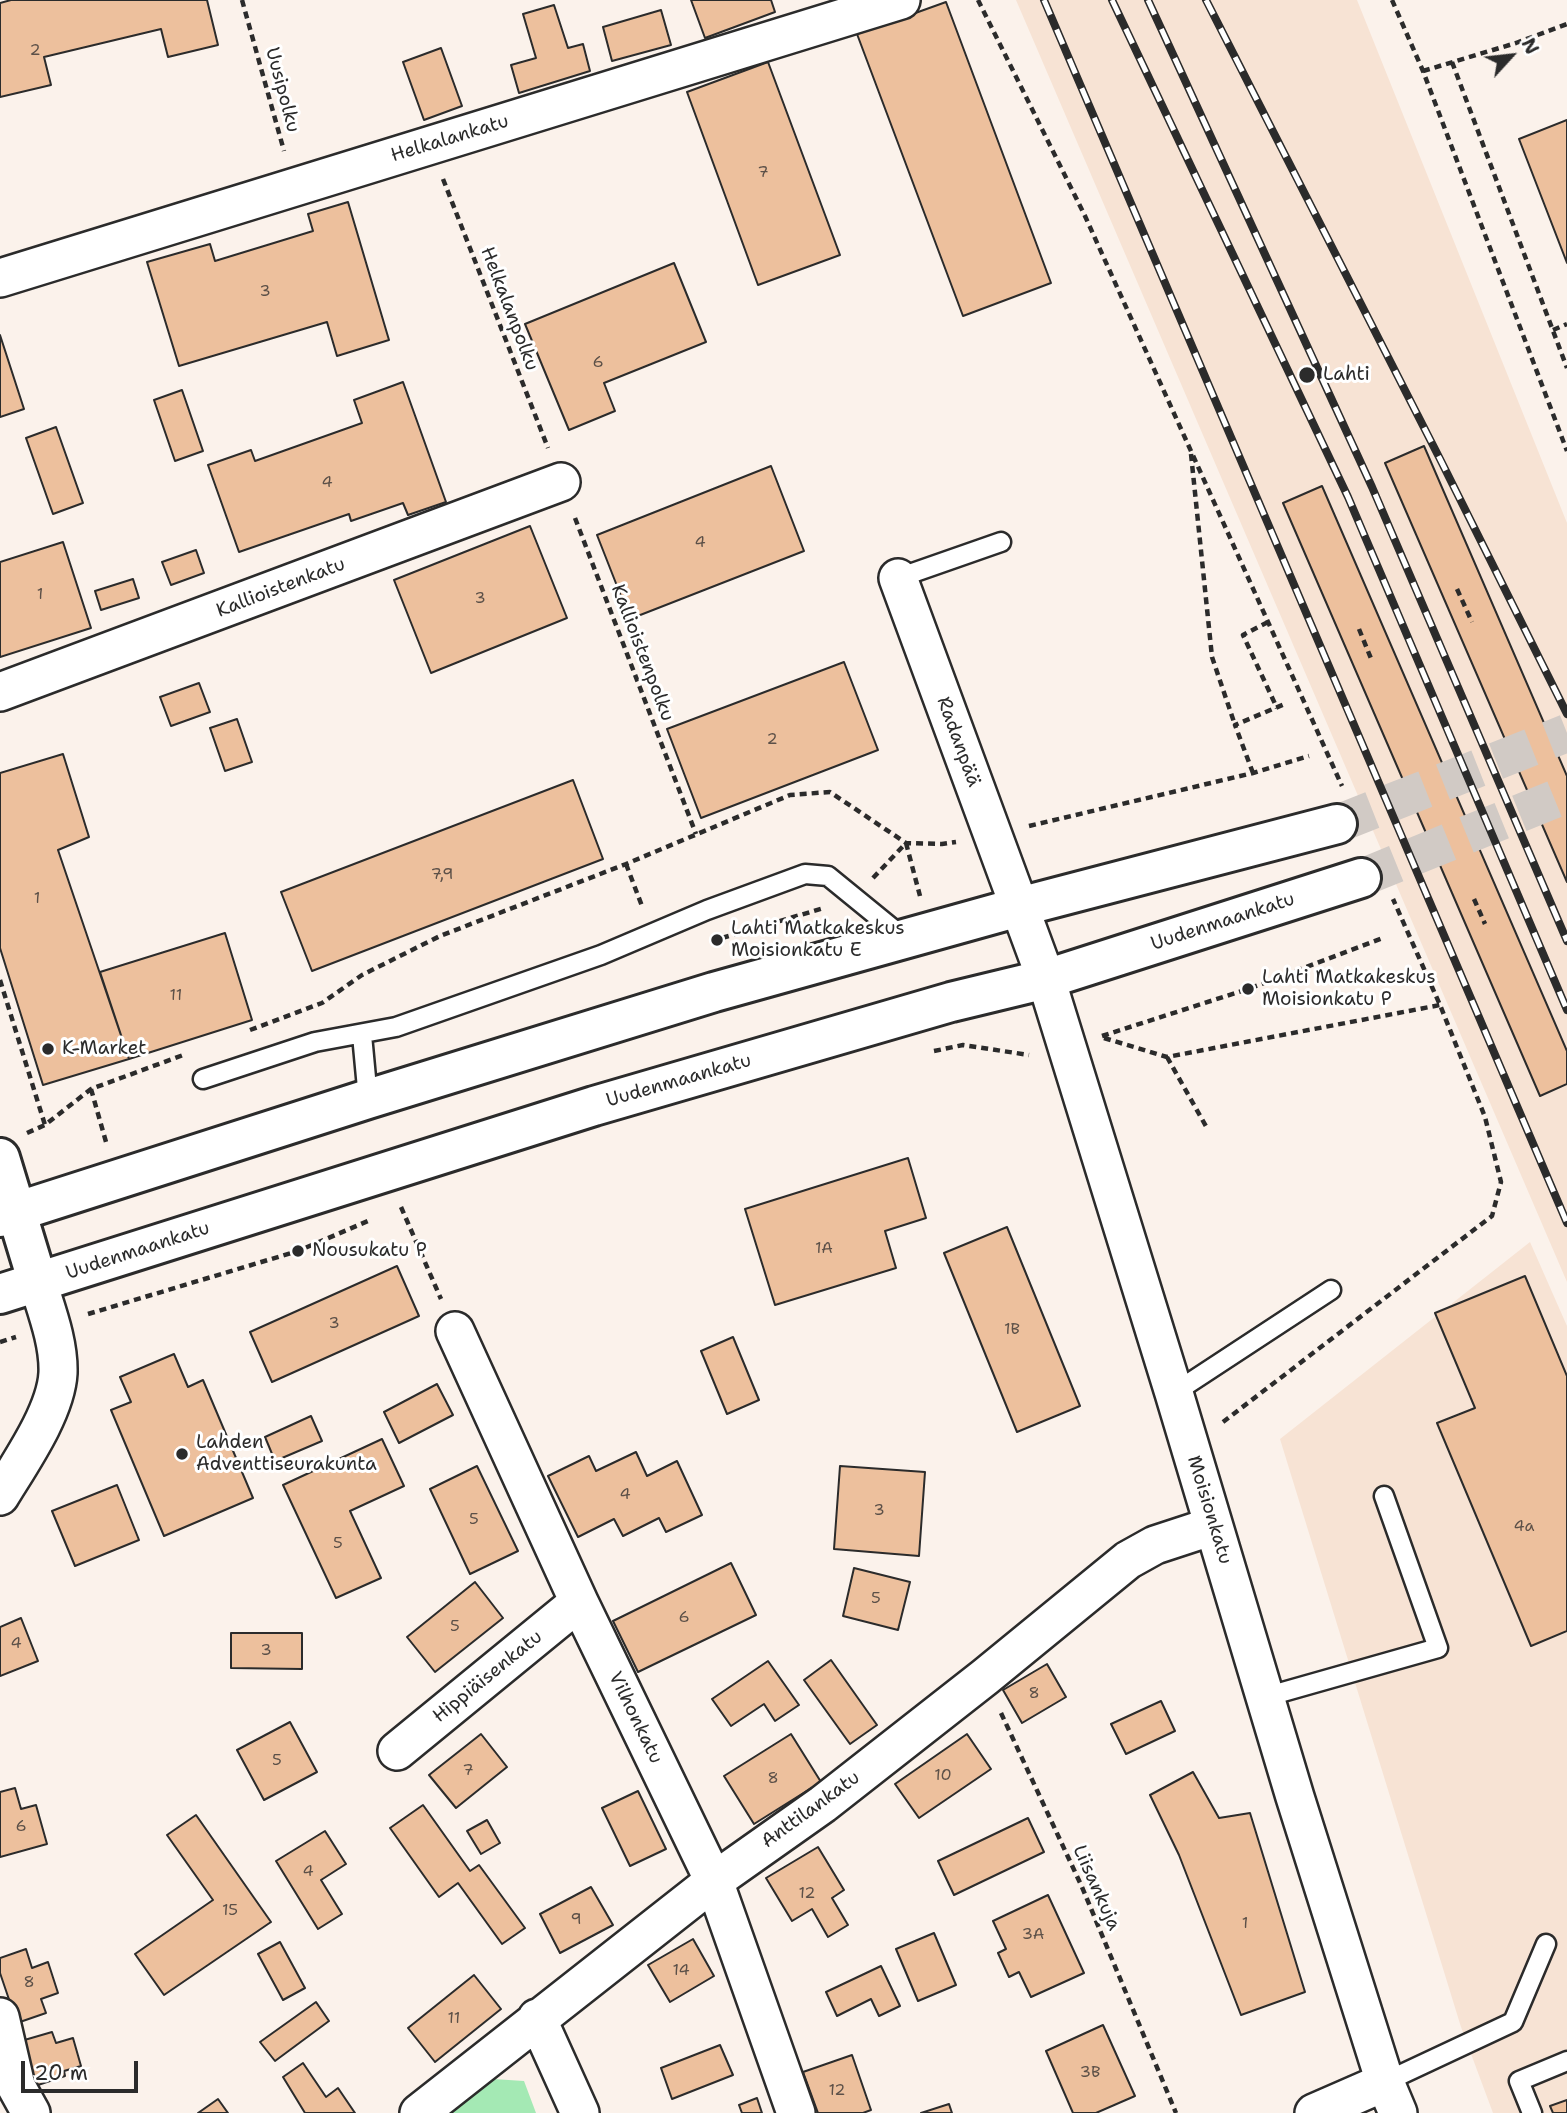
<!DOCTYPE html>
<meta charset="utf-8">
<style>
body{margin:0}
#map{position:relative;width:1567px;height:2113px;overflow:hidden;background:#fbf2eb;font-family:"Shantell Sans",sans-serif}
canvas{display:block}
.north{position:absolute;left:1476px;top:21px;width:70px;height:70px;-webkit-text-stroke:5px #fff;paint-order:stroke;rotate:63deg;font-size:19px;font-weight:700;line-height:28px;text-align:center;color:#2b2b2b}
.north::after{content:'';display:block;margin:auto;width:24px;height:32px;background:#2b2b2b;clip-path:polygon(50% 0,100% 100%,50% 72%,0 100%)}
.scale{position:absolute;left:21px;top:2061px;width:117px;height:32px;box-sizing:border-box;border:4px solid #2b2b2b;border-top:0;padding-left:9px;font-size:21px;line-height:24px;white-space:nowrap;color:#2b2b2b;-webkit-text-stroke:5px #fff;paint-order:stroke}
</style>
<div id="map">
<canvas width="1567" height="2113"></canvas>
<div class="north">N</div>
<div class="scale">20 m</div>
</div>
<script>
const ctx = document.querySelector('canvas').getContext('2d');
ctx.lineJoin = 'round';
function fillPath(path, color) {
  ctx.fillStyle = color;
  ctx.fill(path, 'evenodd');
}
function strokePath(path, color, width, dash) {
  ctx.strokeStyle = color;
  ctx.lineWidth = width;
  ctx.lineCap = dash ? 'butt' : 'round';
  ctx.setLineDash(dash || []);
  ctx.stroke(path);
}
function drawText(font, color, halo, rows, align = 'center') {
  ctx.font = font + ' "Shantell Sans",sans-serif';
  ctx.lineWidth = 6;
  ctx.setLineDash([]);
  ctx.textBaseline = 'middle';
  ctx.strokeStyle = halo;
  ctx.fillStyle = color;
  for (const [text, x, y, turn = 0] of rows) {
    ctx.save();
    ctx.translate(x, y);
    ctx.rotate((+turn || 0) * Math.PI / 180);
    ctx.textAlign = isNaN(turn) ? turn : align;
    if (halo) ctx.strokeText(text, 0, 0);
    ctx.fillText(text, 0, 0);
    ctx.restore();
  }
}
fillPath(new Path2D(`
 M1016 0H1357L1567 523V1282Z
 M1530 1242 1567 1326V2113H1493L1461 2027 1280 1439Z`), '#f7e3d4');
fillPath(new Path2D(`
 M493 2079 524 2081 536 2113H448Z`), '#a4e9b4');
const building = new Path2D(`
 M207 0 218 45 168 57 161 29 44 57 51 85 0 97V3L11 0Z
 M691 0H771L775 12 705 38Z
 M946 2 1051 283 963 316 857 34Z
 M554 5 568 48 583 44 590 71 519 93 511 65 536 58 523 14Z
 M661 10 671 45 612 61 603 27Z
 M441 48 462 106 424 120 403 62Z
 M768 62 840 255 758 285 687 92Z
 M1567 120V263L1519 139Z
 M348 202 389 340 337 356 327 322 179 366 147 262 210 244 215 261 313 231 308 214Z
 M674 263 706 342 604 383 615 411 569 430 525 324Z
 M0 335 24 409 0 417Z
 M403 382 446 502 408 515 403 503 351 521 349 514 239 552 208 465 251 450 255 461 362 423 354 400Z
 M182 390 203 451 175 461 154 400Z
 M56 427 83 503 53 514 26 438Z
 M1424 446 1567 776V882L1385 463Z
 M771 466 804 551 630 619 597 535Z
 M1322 486 1567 1051V1084L1540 1096 1283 503Z
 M530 526 567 618 431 673 394 580Z
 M63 542 91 628 0 657V562Z
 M196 550 204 573 171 585 162 562Z
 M133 579 139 598 101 610 95 591Z
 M844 662 878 750 701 818 667 729Z
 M199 683 210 712 171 726 160 697Z
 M237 719 252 762 225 771 210 728Z
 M63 754 89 837 58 850 129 1059 43 1085 0 948V773Z
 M573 780 603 859 312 971 281 892Z
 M225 933 252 1020 129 1059 100 972Z
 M908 1158 926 1218 885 1231 896 1268 775 1305 745 1209Z
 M1007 1227 1080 1406 1017 1432 944 1253Z
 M397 1266 419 1316 272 1382 250 1332Z
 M1525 1276 1567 1376V1631L1531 1646 1437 1423 1475 1408 1435 1313Z
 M733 1337 759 1400 727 1414 701 1351Z
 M174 1354 188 1387 203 1380 253 1498 164 1536 111 1410 131 1402 120 1377Z
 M437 1384 453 1415 399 1443 384 1412Z
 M311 1416 322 1441 275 1461 265 1437Z
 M382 1439 404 1486 350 1511 381 1578 336 1598 283 1485Z
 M636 1452 647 1476 677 1461 702 1515 666 1532 659 1518 623 1536 614 1519 578 1537 548 1476 589 1456 596 1471Z
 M477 1466 518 1551 470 1574 430 1489Z
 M840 1466 925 1472 919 1556 834 1549Z
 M117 1485 139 1540 75 1566 52 1511Z
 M731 1563 756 1615 638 1672 613 1621Z
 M854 1568 910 1582 898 1630 843 1616Z
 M475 1582 503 1618 435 1672 407 1637Z
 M21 1618 38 1661 0 1676V1627Z
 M231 1633H302V1669L231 1668Z
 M831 1660 877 1725 850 1744 804 1680Z
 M768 1661 799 1705 775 1721 764 1704 731 1726 712 1699Z
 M1047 1664 1066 1697 1022 1723 1003 1690Z
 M1161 1701 1175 1731 1126 1754 1111 1724Z
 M290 1722 317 1772 264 1800 237 1750Z
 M481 1734 507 1767 456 1808 429 1775Z
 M791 1734 821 1782 754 1824 724 1776Z
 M967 1734 991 1769 919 1818 895 1784Z
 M1193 1772 1219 1818 1250 1813 1305 1992 1241 2015 1179 1855 1150 1795Z
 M15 1788 21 1809 36 1805 47 1844 0 1857V1792Z
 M638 1791 666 1849 630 1866 602 1808Z
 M423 1805 470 1871 479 1865 525 1928 502 1944 458 1883 439 1897 390 1828Z
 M196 1815 271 1922 164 1995 135 1954 213 1900 167 1835Z
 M1028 1818 1044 1852 954 1895 938 1861Z
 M487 1820 500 1843 481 1854 467 1831Z
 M325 1831 346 1864 321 1880 342 1914 318 1929 276 1861Z
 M818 1847 844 1890 832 1898 848 1925 828 1937 812 1909 792 1921 766 1878Z
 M591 1887 613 1925 560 1953 540 1914Z
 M1048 1895 1084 1973 1031 1997 1019 1972 1009 1977 998 1953 1006 1949 993 1921Z
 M934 1933 956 1985 918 2001 896 1949Z
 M693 1939 714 1976 670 2002 648 1965Z
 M280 1942 305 1988 283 2000 258 1954Z
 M26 1949 32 1968 48 1962 58 1993 41 1999 46 2013 17 2023 0 1973V1958Z
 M881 1966 900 2006 879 2016 871 1999 837 2016 826 1992Z
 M474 1975 501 2009 435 2062 408 2028Z
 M316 2002 329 2021 275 2061 260 2042Z
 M1103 2025 1135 2096 1096 2113H1073L1046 2051Z
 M52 2032 56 2043 73 2038 81 2066 64 2071 65 2076 35 2086 21 2041Z
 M720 2045 733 2075 672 2099 661 2068Z
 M852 2055 871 2110 863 2113H818L803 2072Z
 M303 2063 326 2097 338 2088 355 2113H305L283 2077Z
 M757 2098 762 2113H742L739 2105Z
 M218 2099 228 2113H198Z
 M1567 2100V2113H1553L1550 2106Z
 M949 2104 952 2113H921Z`);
fillPath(building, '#edc09d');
strokePath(building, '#2b2b2b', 2);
strokePath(new Path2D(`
 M1337 824 1567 733
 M1361 878 1567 794`), '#d1cac5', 38, [38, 19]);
const lane = new Path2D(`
 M898 578 1001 542
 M362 1035 368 1099
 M203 1079 315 1042 396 1027 601 955 707 910 805 874 828 876 904 938
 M1174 1393 1331 1290
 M1265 1697 1438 1648 1384 1496
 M1385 2082 1513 2022 1546 1944
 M1532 2113 1519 2081 1567 2061`);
const street = new Path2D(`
 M0 278 901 0
 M898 578 1046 979 1174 1393 1295 1797 1385 2082 1398 2113
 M0 692 561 482
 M455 1331 579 1602 714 1881 796 2113
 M0 1496C20 1463 56 1412 58 1373 59 1343 47 1312 38 1283
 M397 1751 579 1602
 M0 2017 16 2086 31 2113
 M537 2018 580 2113
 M419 2113 714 1881 823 1804 985 1677 1128 1560 1155 1545 1213 1526
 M1314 2113 1385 2082`);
const secondary = new Path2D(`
 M0 1158 38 1283`);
const primary = new Path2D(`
 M0 1217 368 1099 714 992 1019 907 1337 824
 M0 1294 594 1106 951 1002 1046 979 1361 878`);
strokePath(lane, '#2b2b2b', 23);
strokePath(street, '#2b2b2b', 42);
strokePath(secondary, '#2b2b2b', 44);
strokePath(primary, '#2b2b2b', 44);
strokePath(new Path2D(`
 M242 0 284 151
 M978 0 1085 216 1342 786
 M1392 0 1423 71 1567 451
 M1452 62 1567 368
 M1423 71 1516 43 1567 24
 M443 179 548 448
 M1553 330 1567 324
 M1191 454 1212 657 1235 725
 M575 518 696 834
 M1457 589 1472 622
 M1268 622 1243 635 1277 708
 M1359 629 1372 661
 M1253 773 1235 725 1287 703
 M1029 826 1253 773 1309 756
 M906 843 920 896
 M626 864 642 906
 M873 878 906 843
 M1474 899 1485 924
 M722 938 824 908
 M0 980 45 1125
 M250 1030 322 1003 362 975 440 936 626 864 790 795 830 792 906 843 942 844 956 842
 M1102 1036 1248 989 1383 938
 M1104 1038 1167 1057 1440 1005
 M934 1051 963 1045 1029 1055
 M1167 1057 1207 1128
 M91 1089 106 1142
 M27 1133 45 1125 91 1089 186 1054
 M401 1207 441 1299
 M88 1314 298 1251 368 1221
 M0 1342 16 1337
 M1223 1422 1492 1216 1501 1182 1485 1117 1440 1005 1393 899
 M1001 1713 1082 1887 1176 2113`), '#2b2b2b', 4.5, [7, 5]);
strokePath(lane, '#fff', 18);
strokePath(street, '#fff', 37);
strokePath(secondary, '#fff', 38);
strokePath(primary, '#fff', 38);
const rail = new Path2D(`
 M1044 0 1567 1223
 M1112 0 1348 497 1567 1010
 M1148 0 1372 487 1567 941
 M1206 0 1440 459 1567 714`);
strokePath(rail, '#2b2b2b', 8);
strokePath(rail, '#fff', 5, [16]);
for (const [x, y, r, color] of [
 [1307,375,9,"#2b2b2b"],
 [717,940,7,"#2b2b2b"],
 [1248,989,7,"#2b2b2b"],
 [48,1049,7,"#2b2b2b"],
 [298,1251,7,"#2b2b2b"],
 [182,1454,7,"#2b2b2b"]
]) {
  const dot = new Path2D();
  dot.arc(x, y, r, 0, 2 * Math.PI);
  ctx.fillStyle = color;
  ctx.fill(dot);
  strokePath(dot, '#fff', 2.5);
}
drawText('16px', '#5c5048', null, [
 ["2",35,51],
 ["7",763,173],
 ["3",265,292],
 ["6",598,363],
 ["4",327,483],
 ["4",700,543],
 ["1",40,595],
 ["3",480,599],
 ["2",772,740],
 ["7,9",442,875],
 ["1",37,899],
 ["11",176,996],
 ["1A",824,1249],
 ["3",334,1324],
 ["1B",1012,1330],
 ["4",625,1495],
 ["3",879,1511],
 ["5",474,1520],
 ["4a",1524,1527],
 ["5",338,1544],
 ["5",876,1599],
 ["6",684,1618],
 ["5",455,1627],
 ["4",16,1644],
 ["3",266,1651],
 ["8",1034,1694],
 ["5",277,1761],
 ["7",468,1771],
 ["10",943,1776],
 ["8",773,1779],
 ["6",21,1827],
 ["4",308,1872],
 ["12",807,1894],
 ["15",230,1911],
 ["9",576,1920],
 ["1",1245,1924],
 ["3A",1033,1935],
 ["14",681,1971],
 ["8",29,1983],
 ["11",454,2019],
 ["3B",1090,2073],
 ["12",837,2091]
]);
drawText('19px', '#2b2b2b', '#fff', [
 ["Uusipolku",282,90,75],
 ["Helkalankatu",450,139,-17],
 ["Helkalanpolku",509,309,69],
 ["Kallioistenkatu",281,588,-21],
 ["Kallioistenpolku",642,653,69],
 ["Radanpää",958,742,70],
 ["Uudenmaankatu",1223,922,-18],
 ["Uudenmaankatu",679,1081,-16],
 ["Uudenmaankatu",138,1251,-18],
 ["Moisionkatu",1209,1510,73],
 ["Hippiäisenkatu",488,1677,-39],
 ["Vilhonkatu",635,1718,64],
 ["Anttilankatu",811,1810,-36],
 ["Liisankuja",1096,1888,66]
]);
drawText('19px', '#2b2b2b', '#fff', [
 ["Lahti",1323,375],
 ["Lahti Matkakeskus",731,929],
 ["Moisionkatu E",731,951],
 ["Lahti Matkakeskus",1262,978],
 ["Moisionkatu P",1262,1000],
 ["K-Market",62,1049],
 ["Nousukatu P",312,1251],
 ["Lahden",196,1443],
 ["Adventtiseurakunta",196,1465]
], 'left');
</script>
